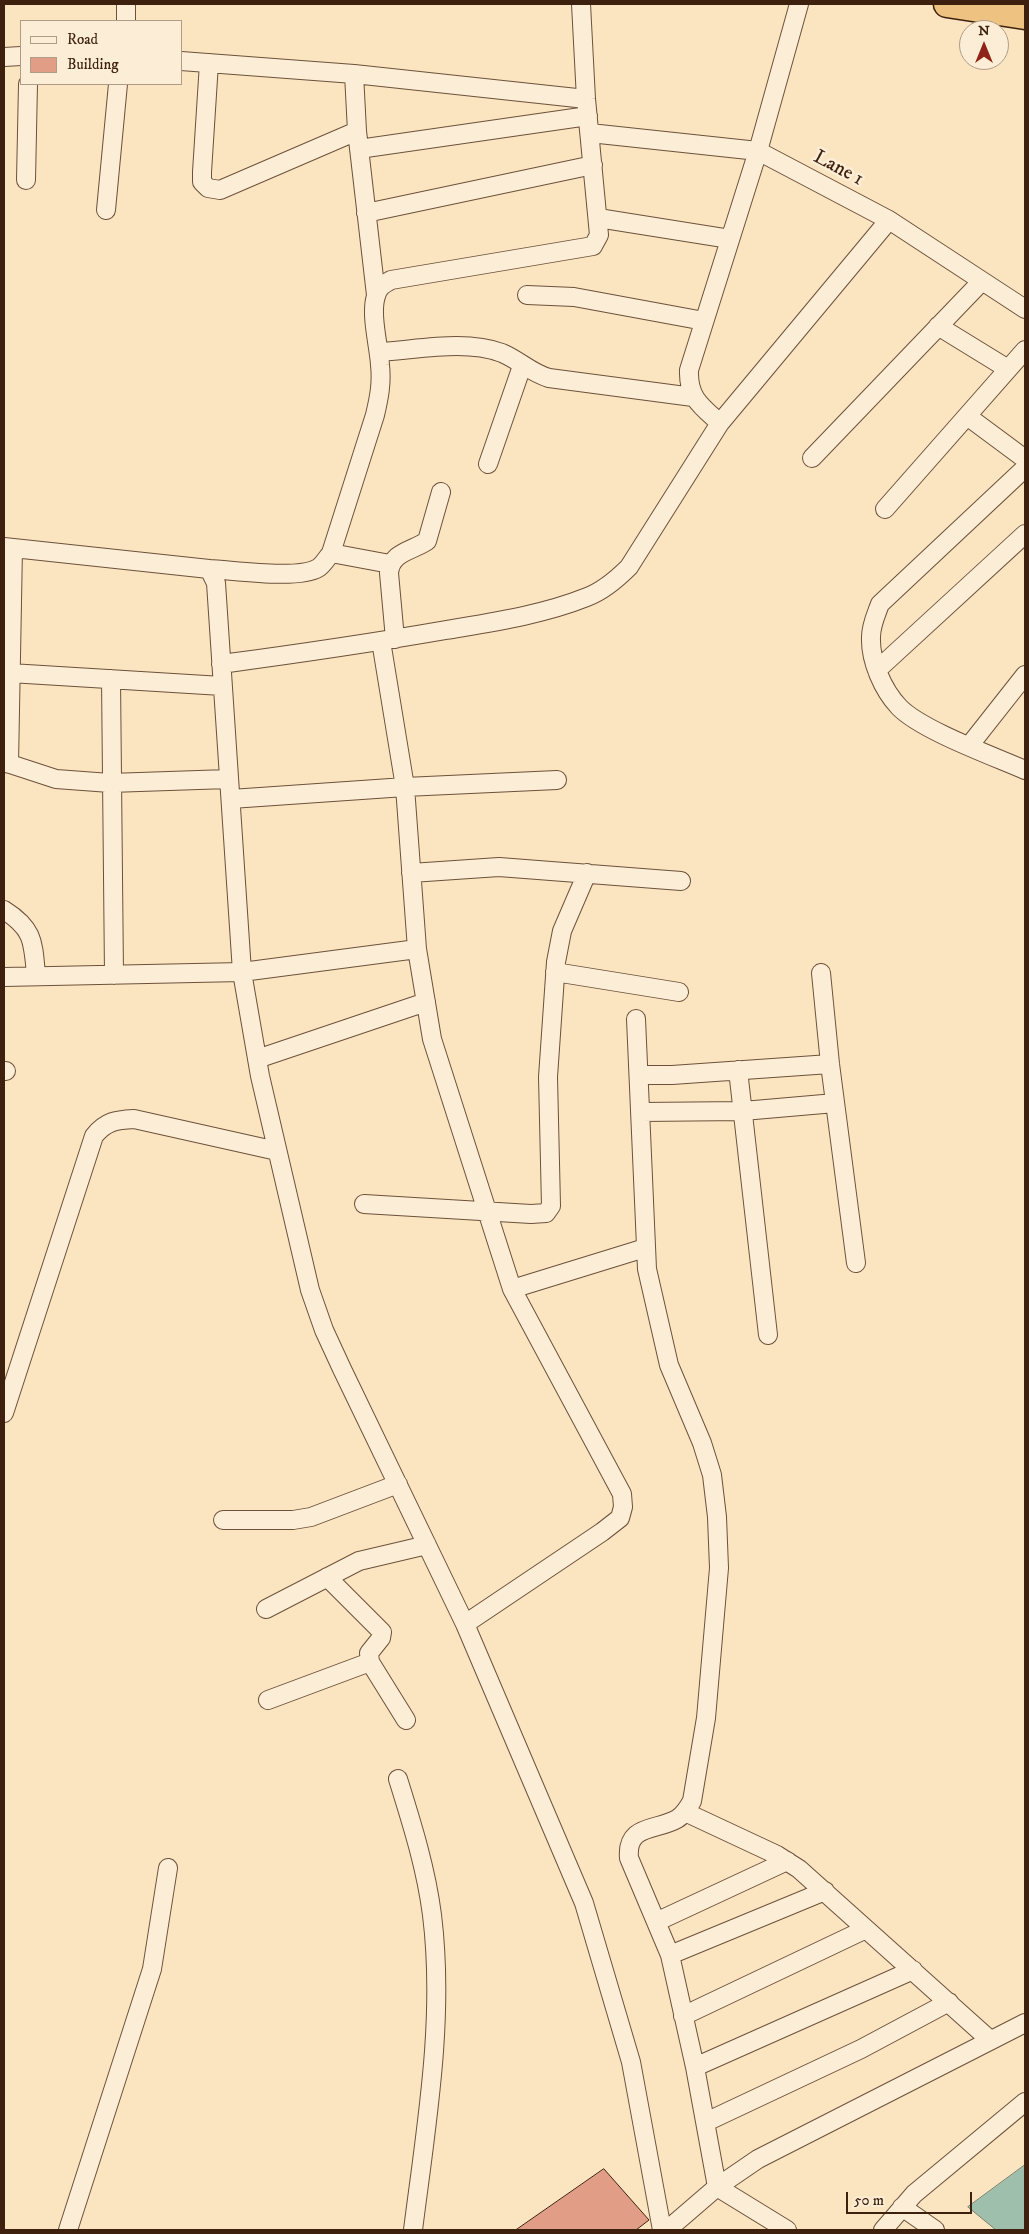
<!DOCTYPE html>
<style>
body{margin:0}
#map{position:relative;width:1029px;height:2234px;overflow:hidden;background:#fbe4c0;font-family:"IM FELL DW Pica",serif}
canvas{display:block}
.frame{position:absolute;inset:0;border:5px solid #3e200e;pointer-events:none}
.legend{position:absolute;left:20px;top:20px;width:162px;height:65px;box-sizing:border-box;background:#fcedd6;border:1px solid #b09b86;margin:0;padding:6px 9px;list-style:none;font-size:15px;color:#3e200e}
.legend li{display:flex;align-items:center;gap:10px;height:25px}
.legend b{width:25px;border:1px solid #b09b86}
.north{position:absolute;left:959px;top:20px;width:50px;height:50px;box-sizing:border-box;background:#fcedd6;border:1px solid #b09b86;border-radius:50%;rotate:0deg;font-size:14px;font-weight:700;line-height:20px;text-align:center;color:#3e200e}
.north::after{content:'';display:block;margin:auto;width:18px;height:22px;background:#8f2418;clip-path:polygon(50% 0,100% 100%,50% 72%,0 100%)}
.scale{position:absolute;left:846px;top:2192px;width:126px;height:22px;box-sizing:border-box;border:2px solid #3e200e;border-top:0;padding-left:6px;font-size:15px;line-height:18px;white-space:nowrap;color:#3e200e;-webkit-text-stroke:4px #fcedd6;paint-order:stroke}
</style>
<div id="map">
<canvas width="1029" height="2234"></canvas>
<div class="frame"></div>
<ul class="legend">
<li><b style="height:6px;background:#fcedd6"></b>Road</li>
<li><b style="height:14px;background:#e29d87"></b>Building</li>
</ul>
<div class="north">N</div>
<div class="scale">50 m</div>
</div>
<script>
const ctx = document.querySelector('canvas').getContext('2d');
ctx.lineJoin = 'round';
function fillPath(path, color) {
  ctx.fillStyle = color;
  ctx.fill(path, 'evenodd');
}
function strokePath(path, color, width, dash) {
  ctx.strokeStyle = color;
  ctx.lineWidth = width;
  ctx.lineCap = dash ? 'butt' : 'round';
  ctx.setLineDash(dash || []);
  ctx.stroke(path);
}
function drawText(font, color, halo, rows, align = 'center') {
  ctx.font = font + ' "IM FELL DW Pica",serif';
  ctx.lineWidth = 5;
  ctx.setLineDash([]);
  ctx.textBaseline = 'middle';
  ctx.strokeStyle = halo;
  ctx.fillStyle = color;
  for (const [text, x, y, turn = 0] of rows) {
    ctx.save();
    ctx.translate(x, y);
    ctx.rotate((+turn || 0) * Math.PI / 180);
    ctx.textAlign = isNaN(turn) ? turn : align;
    if (halo) ctx.strokeText(text, 0, 0);
    ctx.fillText(text, 0, 0);
    ctx.restore();
  }
}
const water = new Path2D(`
 M1025 2165V2230H996L968 2207Z`);
fillPath(water, '#9fbfad');
strokePath(water, '#787f6d', 1);
const building = new Path2D(`
 M604 2169 649 2220 636 2230H516Z`);
fillPath(building, '#e29d87');
strokePath(building, '#3e200e', 1);
const minor = new Path2D(`
 M126 4V21
 M799 4 758 151 889 220 1025 309
 M4 57 21 56
 M181 61 354 74 586 99
 M209 63 202 172V182L208 188 220 190 357 131
 M354 74 357 131 376 295
 M590 133 758 151 689 370C688 398 701 406 720 423
 M359 149 588 116
 M26 180 28 84
 M106 210 118 84
 M366 213 593 165
 M598 218 730 239
 M527 295 574 297 704 321
 M938 326 1008 369
 M379 352C417 350 465 339 502 353 519 360 531 373 549 378L693 397
 M967 416 1025 459
 M812 458 982 281
 M488 464 522 366
 M1025 468 880 604C876 615 871 625 871 637 870 661 883 690 899 707 921 730 993 756 1025 770
 M885 509 1025 350
 M4 547 209 569 216 583 242 972 260 1076 310 1290 324 1330 342 1369 465 1624 584 1903 631 2062 662 2230
 M331 553 390 564
 M209 569C233 570 298 580 318 568 323 565 327 558 331 553L375 415C379 398 382 383 380 365 379 346 370 314 376 296 378 287 384 284 391 280L593 246 599 235 586 99 581 4
 M395 639 389 573C391 552 412 551 427 541L441 492
 M221 664C296 654 371 643 446 630 493 622 542 615 587 597 603 591 617 579 629 567L720 423 889 220
 M877 670 1025 534
 M10 673 222 686
 M111 679 114 975
 M969 746 1025 675
 M4 762 56 779 110 783 228 779
 M9 764 13 548
 M231 799 405 787 381 641
 M411 873 499 867 681 881
 M4 910C34 929 33 942 36 975
 M555 972 679 992
 M821 973 830 1064 856 1263
 M4 977 242 972 417 949
 M636 1019 647 1269 669 1365 702 1443 712 1475 717 1517 719 1568 706 1718 692 1801C688 1808 684 1815 677 1819 656 1831 626 1824 629 1858L670 1955 695 2067 717 2187 787 2230
 M257 1059 426 1002
 M738 1070 768 1335
 M4 1071H6
 M640 1075H672L830 1064
 M641 1112 743 1111 835 1103
 M364 1204 531 1214 546 1213 551 1206 548 1077 556 962 562 931 587 873
 M512 1289 645 1248
 M4 1413 94 1136C106 1121 116 1120 134 1119L277 1151
 M223 1520H293L311 1517 398 1484
 M327 1577 382 1632 381 1638 369 1653 370 1662 406 1720
 M266 1609 359 1561 427 1545
 M465 1624 602 1532 620 1518 623 1507 622 1494 512 1289 432 1039 417 949 405 787 557 780
 M268 1700 370 1662
 M398 1779C412 1824 426 1868 432 1915 445 2019 426 2127 413 2230
 M685 1812 777 1855 799 1869 990 2040
 M656 1922 787 1861
 M670 1955 825 1891
 M683 2016 866 1929
 M695 2067 913 1970
 M706 2122 861 2049 949 2002
 M902 2207 935 2230
 M68 2230 152 1969 168 1868
 M667 2230 717 2187 758 2159 1025 2023
 M883 2230 914 2194 1025 2102`);
const highway = new Path2D(`
 M947 4 1025 16`);
strokePath(minor, '#6d513a', 20);
strokePath(highway, '#3e200e', 29);
strokePath(minor, '#fcedd6', 18);
strokePath(highway, '#eec280', 26);
drawText('20px', '#3e200e', '#fcedd6', [
 ["Lane 1",838,169,28]
]);
</script>
